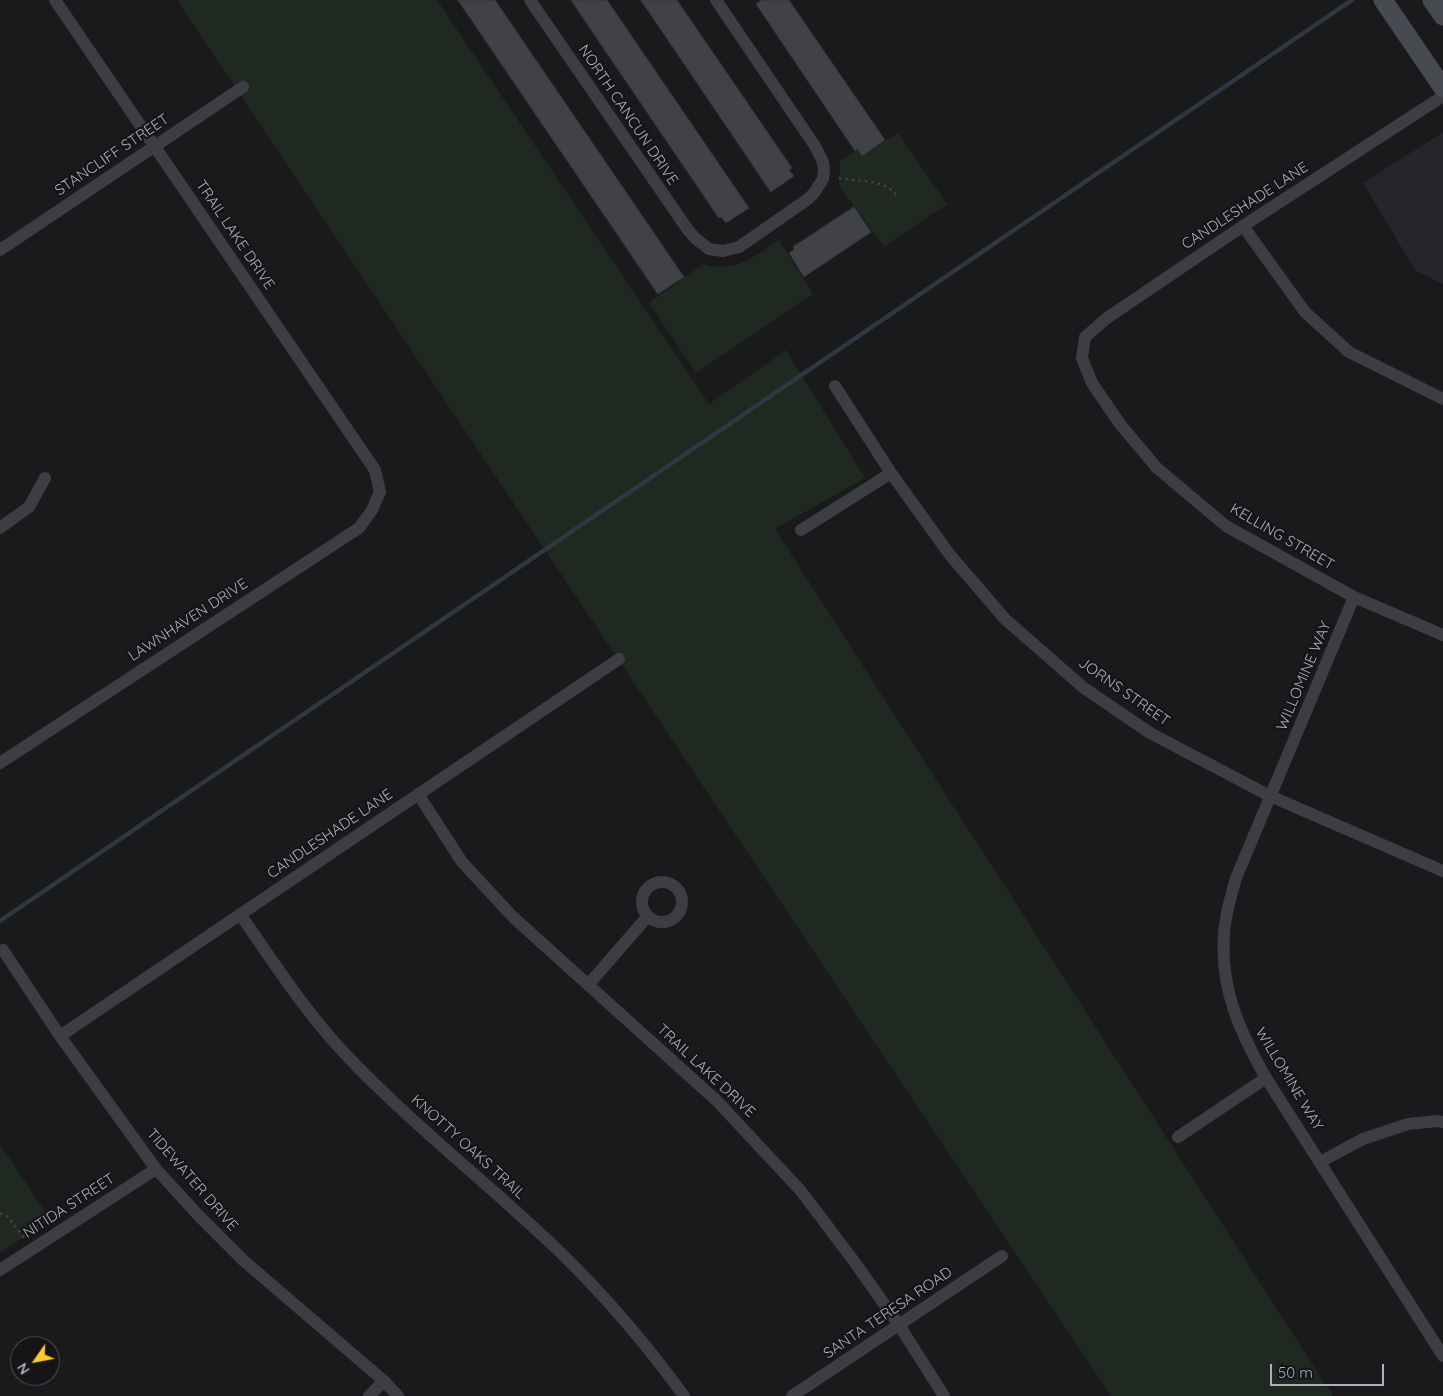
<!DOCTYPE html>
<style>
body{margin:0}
#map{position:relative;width:1443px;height:1396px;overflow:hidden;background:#1a1a1d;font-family:Quicksand,sans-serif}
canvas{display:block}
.north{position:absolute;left:10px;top:1336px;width:50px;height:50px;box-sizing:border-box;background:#151518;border:1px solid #51535a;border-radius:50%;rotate:237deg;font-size:14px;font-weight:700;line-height:20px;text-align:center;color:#acafbd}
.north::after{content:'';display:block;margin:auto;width:18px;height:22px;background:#ffcb30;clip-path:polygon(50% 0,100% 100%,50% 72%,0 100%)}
.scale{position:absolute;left:1270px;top:1364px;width:114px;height:22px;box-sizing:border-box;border:2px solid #acafbd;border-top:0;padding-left:6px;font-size:15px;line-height:18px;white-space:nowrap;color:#acafbd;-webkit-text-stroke:4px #151518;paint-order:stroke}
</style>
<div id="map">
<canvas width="1443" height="1396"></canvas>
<div class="north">N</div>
<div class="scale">50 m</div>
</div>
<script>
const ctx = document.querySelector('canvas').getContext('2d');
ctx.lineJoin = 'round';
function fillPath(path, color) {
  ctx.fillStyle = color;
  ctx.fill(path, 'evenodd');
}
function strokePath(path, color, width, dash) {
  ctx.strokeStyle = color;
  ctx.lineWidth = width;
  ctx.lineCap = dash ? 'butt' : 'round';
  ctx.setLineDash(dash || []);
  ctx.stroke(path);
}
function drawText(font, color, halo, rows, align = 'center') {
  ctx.font = font + ' Quicksand,sans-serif';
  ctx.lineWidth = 4.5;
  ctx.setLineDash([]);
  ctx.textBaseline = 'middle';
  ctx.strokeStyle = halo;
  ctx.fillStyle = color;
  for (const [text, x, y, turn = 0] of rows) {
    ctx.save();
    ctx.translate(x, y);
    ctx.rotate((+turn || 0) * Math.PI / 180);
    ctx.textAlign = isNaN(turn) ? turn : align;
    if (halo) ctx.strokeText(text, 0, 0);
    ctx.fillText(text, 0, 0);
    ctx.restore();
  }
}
fillPath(new Path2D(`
 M1443 132V284L1415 270 1363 183Z`), '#26262a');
fillPath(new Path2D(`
 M177 0H437L709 404 786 350 865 478 775 529 1333 1396H1111Z
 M898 133 947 204 884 247 839 186 840 161 858 150 862 156Z
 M779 240 813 294 696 373 649 303 703 264C733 275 755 256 779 240Z
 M0 1144 50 1219 0 1253Z`), '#1f2821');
strokePath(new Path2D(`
 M0 921 1352 0`), '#2e3842', 4.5);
const building = new Path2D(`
 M458 0H495L684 277 658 294Z
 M571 0H607L749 208 726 223 721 217 719 218Z
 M641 0H677L792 168 789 170 794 176 771 192Z
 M762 0H789L885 140 862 156 858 149 855 151 756 4Z
 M854 207 871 232 804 277 789 253 794 250 793 247Z`);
fillPath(building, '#414247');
strokePath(building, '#343439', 1);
strokePath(new Path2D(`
 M839 178C859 182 884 178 898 197
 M0 1213 8 1217 25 1239`), '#414249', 2.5, [2.5, 4]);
strokePath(new Path2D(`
 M530 0 688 230 696 239 709 249 723 251 739 247 808 199 814 193 823 179 824 170 823 162 815 146 716 0
 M1443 96 1243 226 1107 318 1085 337 1082 358 1092 383 1120 424 1157 468 1226 526 1354 597 1443 635
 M1243 226 1305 312 1349 352 1443 399
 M0 250 243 87
 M835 386 891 473 950 555 1005 619 1084 688 1150 733 1270 796 1443 871
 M0 528 29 507 45 478
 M801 530 891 473
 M1354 597 1236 878C1231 896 1225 915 1224 934 1220 989 1240 1032 1266 1078L1443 1356
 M0 763 359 528 372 510 380 492 375 470 55 0
 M418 794 462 862 513 917 717 1101 801 1191 856 1264 899 1325 944 1396
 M642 902a20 20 0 1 1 40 0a20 20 0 1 1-40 0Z
 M240 914C274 963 306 1013 347 1056 414 1126 491 1186 561 1253 606 1297 647 1345 684 1396
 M3 950 60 1036 156 1169 198 1215 244 1261 384 1381 398 1396
 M588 985 648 916
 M60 1036 619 659
 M1178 1137 1266 1078
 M1320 1162 1363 1139 1408 1124 1438 1121 1443 1122
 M0 1270 156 1169
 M369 1396 384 1381
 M792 1396 1002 1256`), '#3d3d44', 12);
strokePath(new Path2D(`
 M1383 0 1443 88
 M1432 0 1443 16`), '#484a52', 19);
drawText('15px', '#acafbd', '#151518', [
 ["NORTH CANCUN DRIVE",628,115,56],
 ["STANCLIFF STREET",112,155,-34],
 ["CANDLESHADE LANE",1245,206,-33],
 ["TRAIL LAKE DRIVE",235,235,56],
 ["KELLING STREET",1282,537,30],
 ["LAWNHAVEN DRIVE",188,620,-33],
 ["WILLOMINE WAY",1304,676,-67],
 ["JORNS STREET",1124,692,35],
 ["CANDLESHADE LANE",330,834,-34],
 ["TRAIL LAKE DRIVE",706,1071,43],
 ["WILLOMINE WAY",1289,1079,59],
 ["KNOTTY OAKS TRAIL",468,1147,42],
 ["TIDEWATER DRIVE",192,1180,49],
 ["NITIDA STREET",69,1206,-33],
 ["SANTA TERESA ROAD",888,1313,-34]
]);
</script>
